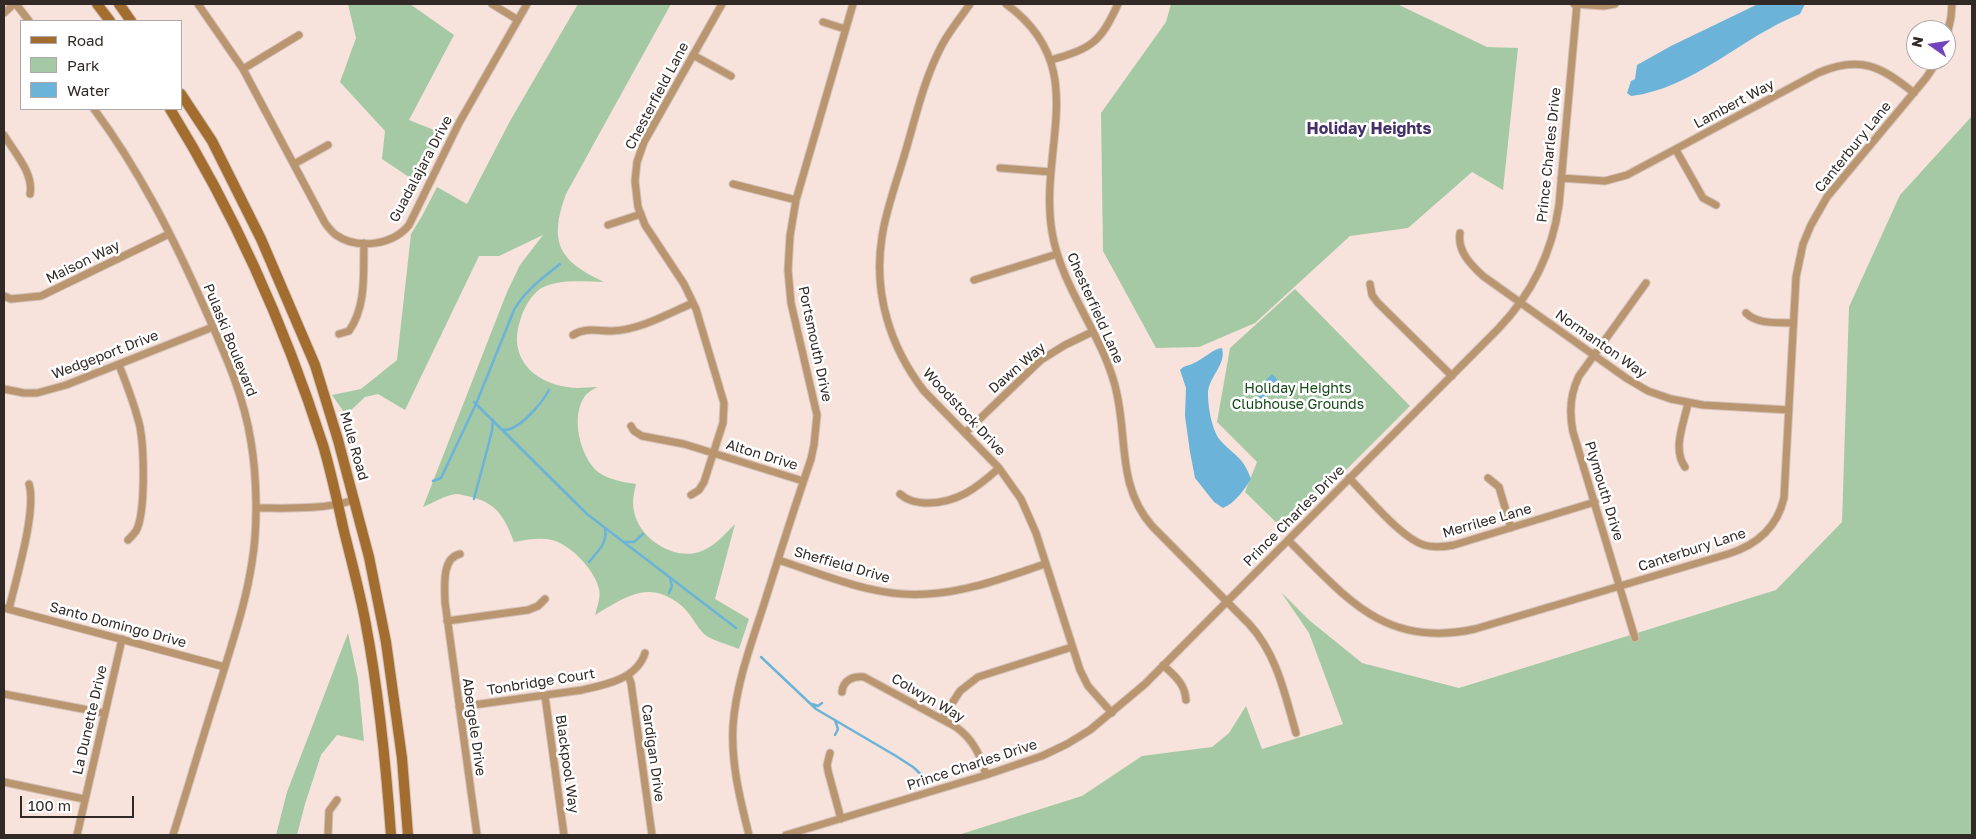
<!DOCTYPE html>
<style>
body{margin:0}
#map{position:relative;width:1976px;height:839px;overflow:hidden;background:#f7e3db;font-family:"Golos Text",sans-serif}
canvas{display:block}
.frame{position:absolute;inset:0;border:5px solid #312926;pointer-events:none}
.legend{position:absolute;left:20px;top:20px;width:162px;height:90px;box-sizing:border-box;background:#fff;border:1px solid #ada9a8;margin:0;padding:6px 9px;list-style:none;font-size:15px;color:#312926}
.legend li{display:flex;align-items:center;gap:10px;height:25px}
.legend b{width:25px;border:1px solid #ada9a8}
.north{position:absolute;left:1906px;top:20px;width:50px;height:50px;box-sizing:border-box;background:#fff;border:1px solid #ada9a8;border-radius:50%;rotate:283deg;font-size:14px;font-weight:700;line-height:20px;text-align:center;color:#312926}
.north::after{content:'';display:block;margin:auto;width:18px;height:22px;background:#7245bd;clip-path:polygon(50% 0,100% 100%,50% 72%,0 100%)}
.scale{position:absolute;left:20px;top:796px;width:114px;height:22px;box-sizing:border-box;border:2px solid #312926;border-top:0;padding-left:6px;font-size:15px;line-height:18px;white-space:nowrap;color:#312926;-webkit-text-stroke:4px #fff;paint-order:stroke}
</style>
<div id="map">
<canvas width="1976" height="839"></canvas>
<div class="frame"></div>
<ul class="legend">
<li><b style="height:6px;background:#a26d2f"></b>Road</li>
<li><b style="height:14px;background:#a5c9a4"></b>Park</li>
<li><b style="height:14px;background:#6bb3d8"></b>Water</li>
</ul>
<div class="north">N</div>
<div class="scale">100 m</div>
</div>
<script>
const ctx = document.querySelector('canvas').getContext('2d');
ctx.lineJoin = 'round';
function fillPath(path, color) {
  ctx.fillStyle = color;
  ctx.fill(path, 'evenodd');
}
function strokePath(path, color, width, dash) {
  ctx.strokeStyle = color;
  ctx.lineWidth = width;
  ctx.lineCap = dash ? 'butt' : 'round';
  ctx.setLineDash(dash || []);
  ctx.stroke(path);
}
function drawText(font, color, halo, rows, align = 'center') {
  ctx.font = font + ' "Golos Text",sans-serif';
  ctx.lineWidth = 5;
  ctx.setLineDash([]);
  ctx.textBaseline = 'middle';
  ctx.strokeStyle = halo;
  ctx.fillStyle = color;
  for (const [text, x, y, turn = 0] of rows) {
    ctx.save();
    ctx.translate(x, y);
    ctx.rotate((+turn || 0) * Math.PI / 180);
    ctx.textAlign = isNaN(turn) ? turn : align;
    if (halo) ctx.strokeText(text, 0, 0);
    ctx.fillText(text, 0, 0);
    ctx.restore();
  }
}
fillPath(new Path2D(`
 M348 4H410L454 35 409 120 444 134 418 183 382 159 385 131 340 82 356 38Z
 M578 4H671L566 194C548 243 559 261 604 282 584 282 559 278 540 289 530 296 523 310 520 321 508 356 532 382 567 387 577 389 588 387 598 387 593 389 588 392 585 396 570 416 580 457 598 472 609 480 624 482 636 484 634 493 632 502 634 511 639 539 675 562 702 551 716 545 725 534 735 524L715 599 749 619 739 649C730 645 710 640 704 634 696 626 691 614 682 606 649 579 627 596 595 615 597 607 601 597 599 589 595 570 570 544 552 540 539 537 526 540 514 542 505 518 497 503 471 497 466 496 460 494 456 494 445 495 433 503 423 507L507 292 520 265 543 235 499 256H479L405 410 378 394 365 397 346 415 332 395 361 389 397 360 411 234 422 216 437 187 467 204 510 121Z
 M1171 4H1397L1487 47 1518 48 1503 190 1472 172 1408 228 1350 236 1255 323 1199 347 1156 348 1103 251 1101 113 1166 22Z
 M1972 116V835H958L1082 796 1142 756 1212 747 1229 733 1246 706 1262 749 1343 724 1309 633 1281 592 1309 620 1362 663 1459 688 1776 590 1842 522 1849 307 1900 195Z
 M1295 289 1410 406 1285 531 1245 492 1257 462 1217 422 1230 348Z
 M348 633 358 679 364 741 337 735 321 755 305 804 297 835H276L287 792Z`), '#a5c9a4');
fillPath(new Path2D(`
 M1758 4H1805L1800 14C1743 36 1693 89 1631 96L1627 93 1631 81 1635 79 1637 65 1671 46Z
 M1222 348C1227 365 1207 378 1208 395 1208 407 1212 431 1220 440 1234 456 1243 456 1251 479 1244 490 1235 503 1223 508L1214 502 1195 478 1190 452 1185 416 1186 388 1180 370C1184 365 1189 366 1194 363 1204 359 1212 349 1222 348Z
 M1272 374 1280 382 1264 398 1263 401 1253 391 1255 389 1256 390Z`), '#6bb3d8');
strokePath(new Path2D(`
 M474 402 587 514 736 628
 M503 430C519 431 542 403 549 390
 M433 481 441 478 476 404 514 310C525 290 543 278 560 264
 M474 499 492 431 493 420
 M625 542H634L643 534
 M589 562C597 552 608 543 605 529
 M669 593 672 586 670 578
 M761 657 816 709 896 756 913 767 925 778
 M812 704 818 706 822 703
 M835 720 838 729 835 735`), '#6bb3d8', 2.5);
const minor = new Path2D(`
 M16 4 29 21
 M198 4 243 69 325 223C328 227 332 232 336 235 358 250 393 245 409 225L459 123 527 4
 M492 4 518 20
 M970 4C961 17 950 30 942 45 924 79 916 116 905 153 897 181 886 209 882 237 873 293 890 347 924 391L999 468 1021 499 1036 533 1080 670 1088 686 1112 713
 M1006 4C1093 67 1038 147 1052 232 1061 286 1099 330 1114 382 1129 432 1115 484 1152 526L1249 624C1277 654 1285 695 1296 733
 M1574 4 1604 6 1615 4
 M4 13 14 4
 M823 22 845 29
 M1946 40 1951 17 1952 4
 M693 55 731 76
 M1051 60C1092 48 1100 43 1118 4
 M243 69 299 35
 M94 109C140 171 174 239 205 309 224 352 244 395 251 442 257 477 258 527 252 562 246 603 232 643 220 683 204 733 189 784 173 835
 M4 135C14 152 34 173 30 194
 M1676 150 1703 198 1716 205
 M294 164 328 145
 M1000 168 1051 172
 M1561 178 1605 181 1627 175 1818 73C1860 55 1881 66 1914 93
 M733 184 796 200
 M608 225 641 214
 M1460 233C1457 251 1471 265 1483 276L1626 378 1648 391 1671 399 1703 405 1789 410
 M974 280 1057 254
 M1370 284 1372 295 1378 303 1452 376
 M4 296 11 299 41 296 169 234
 M1746 313C1758 325 1777 322 1793 323
 M339 334 349 331C367 305 363 273 364 243
 M573 335C585 327 598 331 611 331 640 330 667 314 693 303
 M119 365C127 385 135 406 140 427 144 448 146 513 136 531 134 534 131 537 128 540
 M4 389 24 393H37L66 385 213 327
 M631 426 634 431 642 436 684 444 803 481
 M966 432 1041 360 1065 345 1092 332
 M1685 467C1672 449 1684 423 1688 403
 M1349 478C1367 496 1401 538 1424 545 1434 548 1444 547 1454 545L1595 502
 M1488 478 1499 487 1511 528
 M900 494C908 501 915 502 925 503 956 504 977 488 999 468
 M691 495 699 490 704 482 723 423 724 403 696 309 684 284 645 225 638 207 635 181 637 162 644 142 722 4
 M256 508C289 508 323 510 354 500
 M1288 540C1346 597 1384 649 1475 629L1728 554C1757 545 1777 528 1784 498L1796 277 1803 244 1811 225 1827 197 1926 78 1938 60
 M460 554C441 558 445 588 445 602L477 835
 M778 560C826 575 875 598 927 594 968 592 1006 577 1045 564
 M4 608 225 667
 M9 609C16 579 37 510 29 484
 M447 621 528 610 538 606 545 599
 M1635 638 1573 432C1569 413 1570 394 1579 376L1646 283
 M1163 665C1175 676 1185 684 1186 700
 M628 675 631 683 652 835
 M842 692C843 680 853 676 864 677L956 727C974 740 980 755 986 775
 M4 694 104 713
 M545 696 564 835
 M459 707 582 690C605 685 637 679 645 653
 M942 719 960 691 978 677 1072 647
 M830 753 827 765 828 771 841 819
 M4 782 84 799
 M77 835 122 639
 M328 835 329 811 337 800
 M749 835C740 799 731 764 733 726 736 683 752 642 765 601 780 553 795 506 811 459L814 445 817 415 791 303 788 270 790 236 796 200 853 4
 M786 835 986 775 1042 756 1067 744 1090 730 1145 684 1498 329C1532 294 1552 253 1559 205L1577 4`);
const secondary = new Path2D(`
 M97 4 110 21
 M119 4 131 21
 M181 94 212 141 261 239 315 365 338 440 369 557 386 642 402 758 408 835
 M170 109C235 214 285 327 323 445 331 472 337 500 343 527 351 560 360 592 366 625 379 694 386 765 391 835`);
strokePath(minor, '#d3c2ba', 9);
strokePath(secondary, '#d3c2ba', 12);
strokePath(minor, '#ba9670', 7);
strokePath(secondary, '#a26d2f', 10);
drawText('14px', '#312926', '#fff', [
 ["Chesterfield Lane",657,96,-62],
 ["Lambert Way",1734,104,-28],
 ["Canterbury Lane",1853,147,-51],
 ["Prince Charles Drive",1549,155,-84],
 ["Guadalajara Drive",421,169,-62],
 ["Maison Way",83,262,-26],
 ["Chesterfield Lane",1095,308,66],
 ["Pulaski Boulevard",230,340,68],
 ["Portsmouth Drive",815,344,78],
 ["Normanton Way",1601,344,35],
 ["Wedgeport Drive",105,355,-21],
 ["Dawn Way",1017,368,-41],
 ["Woodstock Drive",964,412,47],
 ["Mule Road",354,446,74],
 ["Alton Drive",762,455,17],
 ["Plymouth Drive",1604,491,73],
 ["Prince Charles Drive",1294,516,-45],
 ["Merrilee Lane",1487,521,-16],
 ["Canterbury Lane",1692,550,-18],
 ["Sheffield Drive",842,565,16],
 ["Santo Domingo Drive",118,625,15],
 ["Tonbridge Court",541,682,-9],
 ["Colwyn Way",928,698,30],
 ["La Dunette Drive",90,720,-77],
 ["Abergele Drive",474,727,82],
 ["Cardigan Drive",653,753,82],
 ["Blackpool Way",567,764,82],
 ["Prince Charles Drive",972,765,-18]
]);
drawText('14px', '#144817', '#fff', [
 ["Holiday Heights",1298,389],
 ["Clubhouse Grounds",1298,405]
]);
drawText('bold 16px', '#432f6a', '#fff', [
 ["Holiday Heights",1369,129]
]);
</script>
